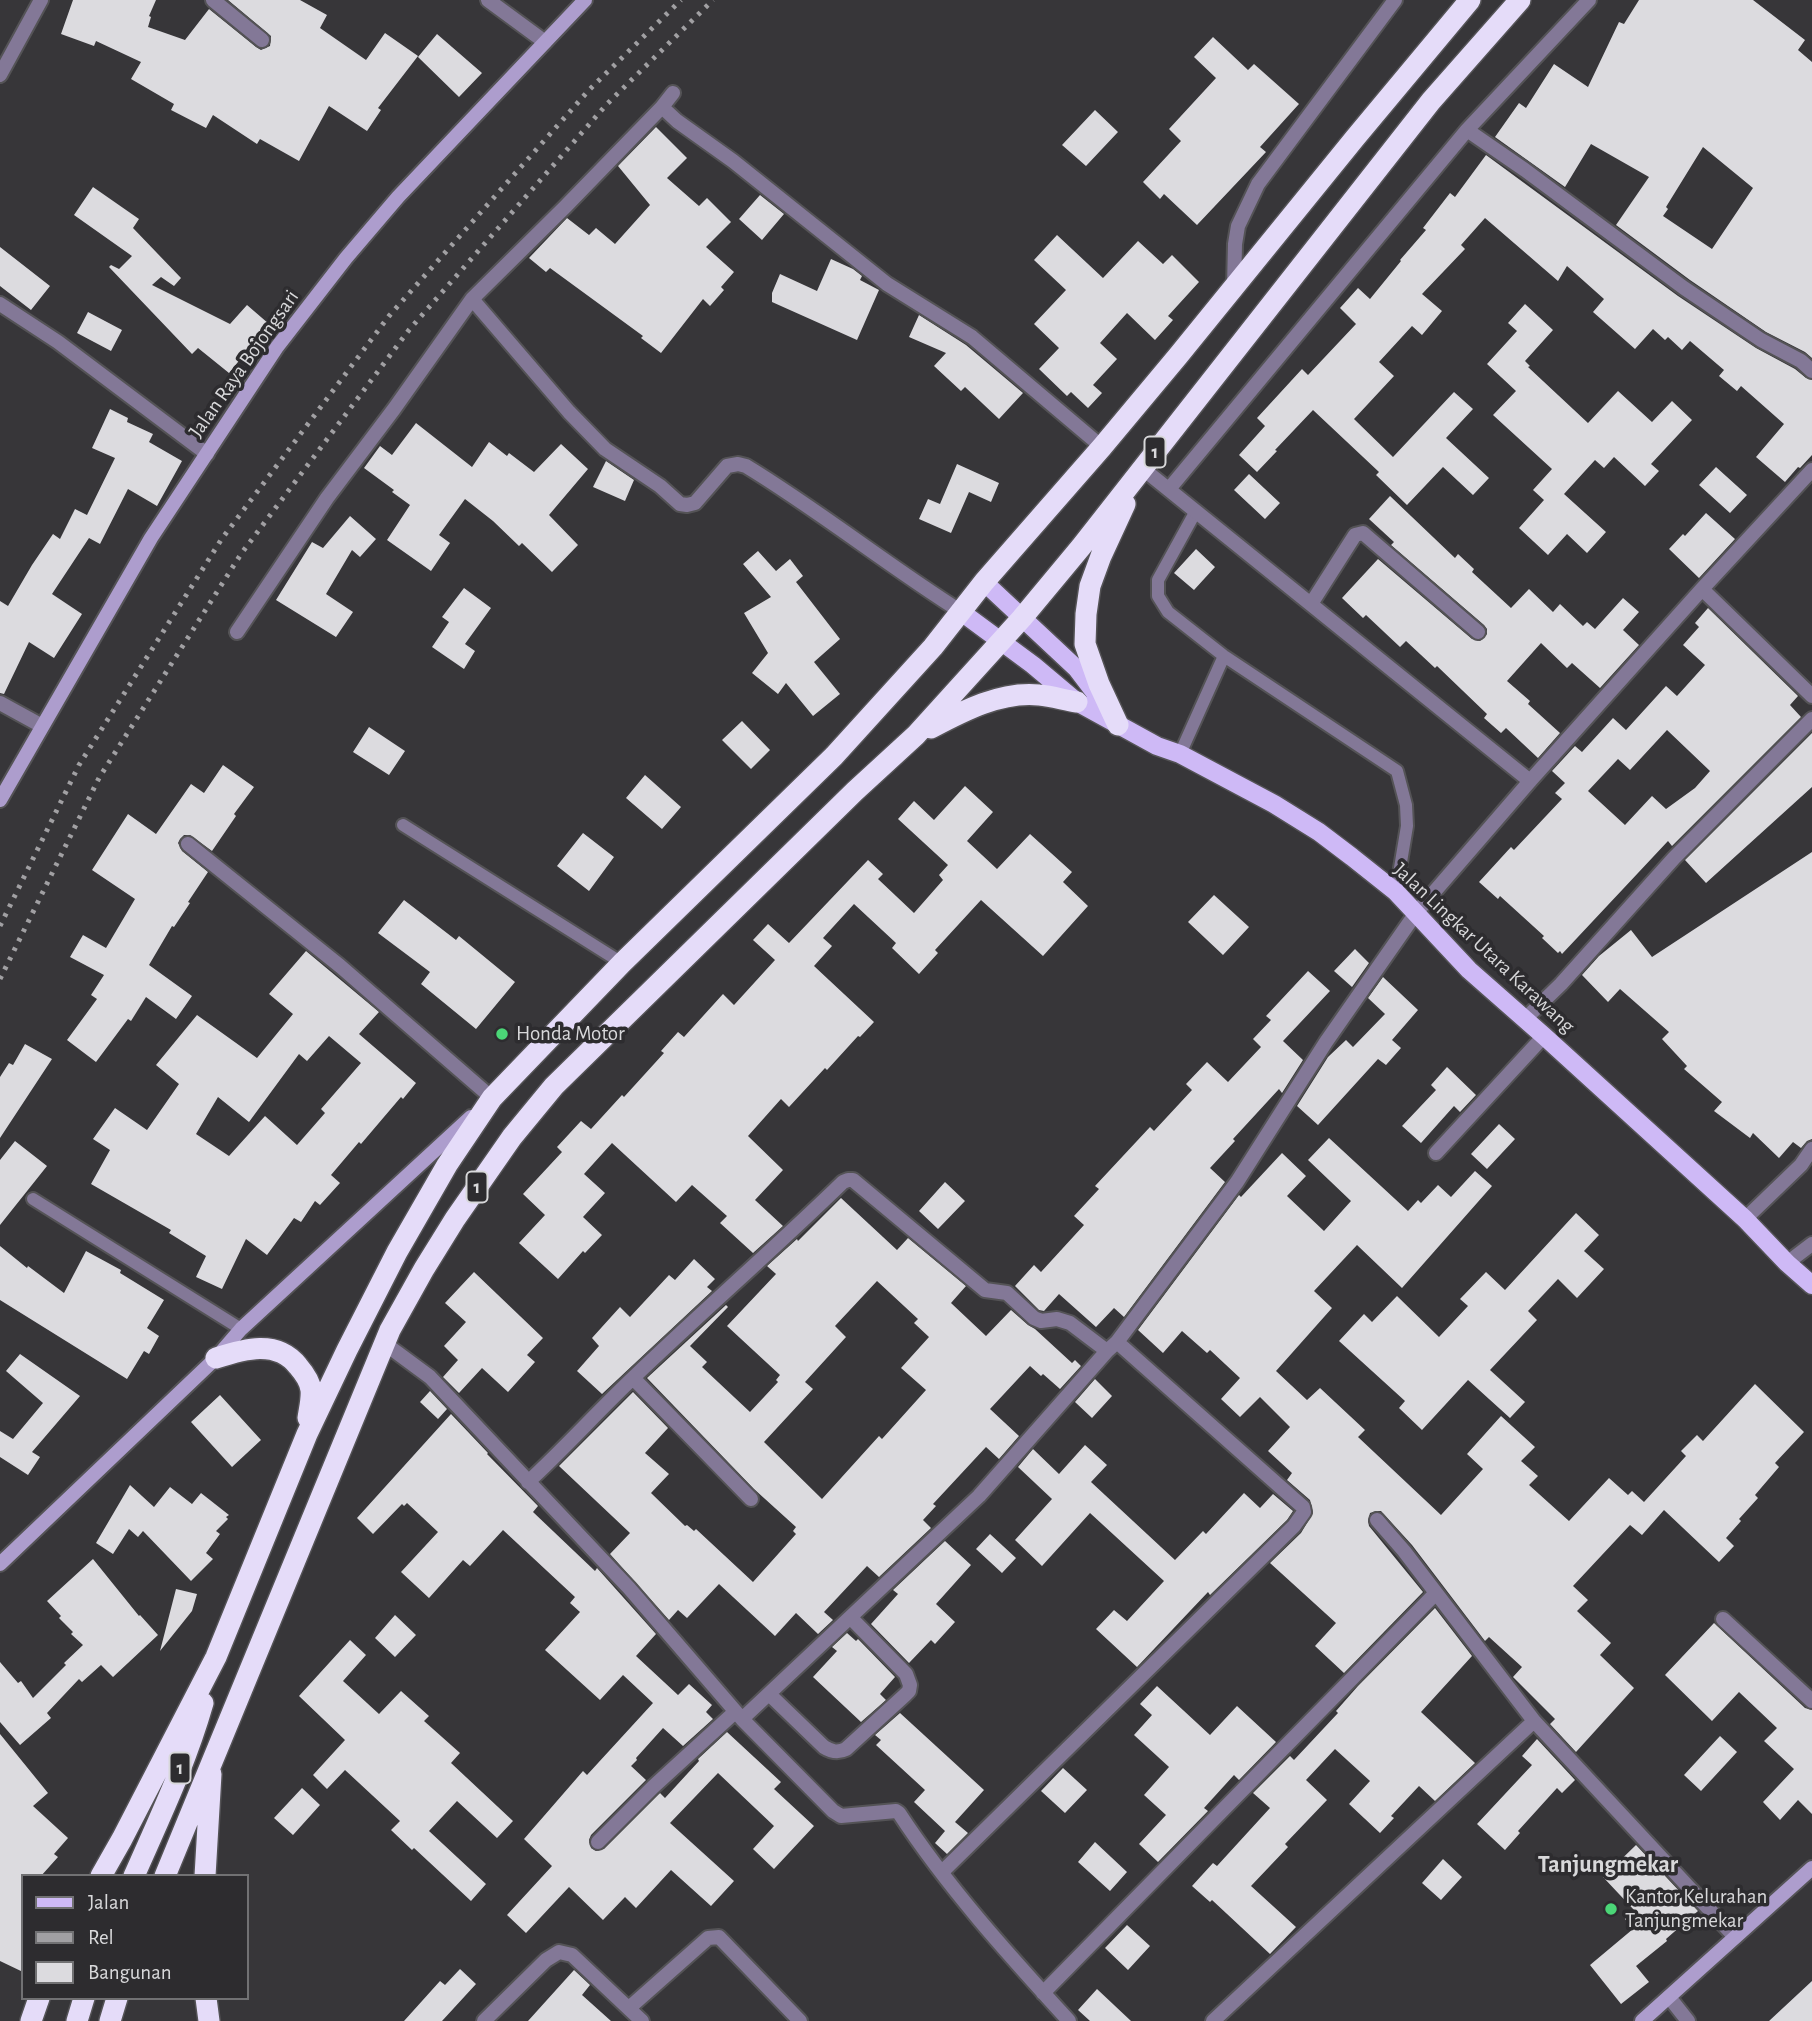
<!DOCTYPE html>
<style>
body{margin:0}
#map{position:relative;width:1812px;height:2021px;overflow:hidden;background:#373639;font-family:"Alegreya Sans",sans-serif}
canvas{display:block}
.legend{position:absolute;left:21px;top:1874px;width:228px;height:126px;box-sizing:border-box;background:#2d2c2f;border:2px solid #717173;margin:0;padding:9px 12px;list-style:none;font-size:21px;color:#d8d8da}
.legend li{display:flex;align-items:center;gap:14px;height:35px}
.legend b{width:35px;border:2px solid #717173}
</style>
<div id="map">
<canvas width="1812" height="2021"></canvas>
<ul class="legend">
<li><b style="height:9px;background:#ceb9f6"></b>Jalan</li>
<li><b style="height:9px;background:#a1a0a3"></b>Rel</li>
<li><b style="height:19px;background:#dcdbdf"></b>Bangunan</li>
</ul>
</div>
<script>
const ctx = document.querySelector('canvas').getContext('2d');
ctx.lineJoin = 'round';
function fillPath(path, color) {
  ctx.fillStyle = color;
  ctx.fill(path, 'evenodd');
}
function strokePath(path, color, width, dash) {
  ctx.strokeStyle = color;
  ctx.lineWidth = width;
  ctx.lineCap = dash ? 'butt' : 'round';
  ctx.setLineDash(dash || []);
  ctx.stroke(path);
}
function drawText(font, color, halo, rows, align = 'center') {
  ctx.font = font + ' "Alegreya Sans",sans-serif';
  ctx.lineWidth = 7;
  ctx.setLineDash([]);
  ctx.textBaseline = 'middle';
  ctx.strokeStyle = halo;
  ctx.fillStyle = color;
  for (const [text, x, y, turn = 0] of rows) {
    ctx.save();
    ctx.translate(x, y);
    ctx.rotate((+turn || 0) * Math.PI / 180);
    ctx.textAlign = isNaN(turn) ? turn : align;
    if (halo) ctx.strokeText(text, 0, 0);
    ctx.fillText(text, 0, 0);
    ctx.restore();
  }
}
fillPath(new Path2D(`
 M73 0H156L149 16 151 17 148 27 185 40 209 9 256 47 261 50 270 46 271 36 228 0H300L327 15 320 28 366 60 385 33 418 56 378 108 381 110 367 131 329 106 299 161 260 139 257 144 213 115 206 128 171 110 174 104 131 79 141 62 96 41 94 46 61 34Z
 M1639 0H1753L1805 40 1798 50 1812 62V358L1805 352 1766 332 1690 280 1616 225 1649 177 1591 144 1565 187 1495 137 1519 103 1526 108 1554 64 1588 87 1619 22 1624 24ZM1703 147 1753 188 1712 249 1663 216 1668 209 1666 207Z
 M437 34 482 73 459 97 418 57Z
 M1213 37 1248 70 1254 64 1299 104 1260 147 1266 152 1197 225 1164 194 1160 199 1143 182 1181 141 1169 129 1216 78 1194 57Z
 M1095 110 1118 132 1086 166 1062 145Z
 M656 127 687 158 667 178 699 206 707 198 731 222 706 247 734 272 721 287 724 290 710 306 703 299 661 353 641 338 643 336 550 268 546 272 529 258 567 218 589 235 596 228 615 244 650 205 618 166Z
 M1486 155 1678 296 1756 348 1795 369 1806 378 1812 380V455L1800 468 1798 467 1785 482 1756 457 1784 424 1741 386 1737 391 1719 376 1724 370 1690 341 1682 350 1668 337 1665 340 1653 329 1635 349 1593 312 1604 299 1567 266 1558 281 1485 218 1461 245 1465 249 1422 294 1442 311 1422 335 1412 326 1379 362 1394 376 1354 419 1393 457 1454 392 1473 409 1446 438 1489 478 1473 495 1443 467 1407 505 1376 475 1379 472 1313 410 1275 450 1277 451 1257 472 1239 455 1265 426 1257 418 1302 369 1308 375 1356 324 1340 308 1358 288 1370 299 1401 261 1400 260 1426 230 1423 228 1450 193 1455 197Z
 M93 187 139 219 133 228 181 278 174 286 161 277 152 285 230 324 247 305 276 330 258 351 251 346 229 373 198 348 192 354 109 267 111 265 119 269 132 256 74 215Z
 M760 195 784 214 762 240 739 219Z
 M1057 235 1103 278 1138 241 1163 264 1172 255 1199 282 1168 316 1173 320 1155 340 1127 313 1100 343 1117 359 1093 385 1102 393 1088 408 1071 392 1067 396 1039 369 1059 348 1034 324 1066 290 1034 260Z
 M0 247 50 286 31 310 0 286Z
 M831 259 853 269 862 276 860 280 879 290 857 340 772 302V293L780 274 817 291Z
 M1525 304 1553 330 1525 361 1530 366 1528 367 1588 423 1618 391 1652 422 1672 401 1692 420 1651 464 1659 471 1645 486 1614 457 1604 468 1595 460 1564 494 1606 532 1587 553 1567 534 1548 555 1519 528 1544 500 1533 490 1552 469 1493 415 1516 391 1487 364 1517 331 1508 323Z
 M88 312 122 330 111 351 77 333Z
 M919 315 966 345 1023 393 999 419 965 387 961 391 934 366 946 353 909 337Z
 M110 409 128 418 127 422 153 434 149 442 182 461 157 506 128 489 100 544 89 538 52 594 82 614 54 658 29 642 4 694 0 693V601L8 606 32 565 53 534 60 539 75 509 87 515 115 458 92 448Z
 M416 423 472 467 489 442 507 456 509 453 534 472 561 444 588 469 549 515 578 545 552 572 522 543 519 546 493 521 465 499 439 535 450 543 431 571 387 540 410 505 392 492 394 490 364 468 380 446 392 455Z
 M606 461 634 480 625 501 593 487Z
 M957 464 999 483 991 502 969 492 951 533 919 519 928 499 940 504Z
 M1716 467 1747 495 1730 513 1699 485Z
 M1249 474 1280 503 1265 519 1234 490Z
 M1390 496 1455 558 1458 554 1474 569 1472 572 1511 608 1529 589 1553 612 1560 604 1583 626 1587 622 1595 629 1623 598 1639 612 1623 630 1639 645 1600 688 1572 663 1567 668 1541 643 1507 681 1530 701 1528 704 1560 733 1538 758 1506 728 1501 733 1484 718 1487 714 1437 666 1435 668 1406 641 1400 647 1366 615 1363 618 1342 598 1378 559 1472 639 1480 641 1487 634V629L1484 625 1391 545 1394 542 1369 519Z
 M1706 513 1735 539 1699 578 1669 549 1683 534 1685 536Z
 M350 516 376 539 360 557 352 550 326 594 353 612 336 637 276 600 312 542 323 548Z
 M1196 549 1215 567 1194 590 1174 573Z
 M758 551 776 571 790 559 803 576 796 582 840 639 814 662 840 694 813 716 786 683 778 694 752 673 768 653 744 613 771 597 743 564Z
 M464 588 491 608 465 644 475 651 464 669 432 647 449 622 442 617Z
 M1708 608 1798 696 1790 705 1801 717 1672 846 1668 841 1562 954 1560 951 1558 953 1542 938 1544 936 1500 896 1498 899 1479 882 1511 847 1514 850 1562 799 1555 793 1565 783 1552 771 1575 746 1582 752 1613 718 1626 730 1666 686 1677 696 1705 665 1683 645 1699 627 1695 623ZM1667 730 1710 771 1695 788 1666 809 1652 796 1625 825 1588 791 1618 759 1630 770Z
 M742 721 770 750 751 769 722 740Z
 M369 727 405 751 389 775 353 752Z
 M1812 733V787L1706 883 1685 860Z
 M223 765 254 787 234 814 236 816 212 851 190 835H184L180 839 178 843 182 851 208 872 188 902 190 903 174 927 172 926 149 965 192 996 176 1019 146 997 131 1021 128 1019 96 1062 67 1040 97 999 91 995 104 975 70 957 83 935 106 948 135 899 92 870 128 814 156 834 191 784 204 793Z
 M645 775 681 807 662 829 626 798Z
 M965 786 993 812 967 841 997 869 1030 834 1072 872 1063 882 1088 906 1043 956 981 900 935 950 938 953 919 974 892 948 896 943 854 904 823 938 832 946 814 966 874 1022 860 1037 858 1036 827 1070 825 1068 789 1107 781 1099 748 1136 783 1170 755 1200 783 1226 753 1253 720 1223 727 1216 692 1185 676 1202 612 1143 584 1174 605 1193 583 1217 602 1235 585 1253 583 1251 558 1279 519 1243 545 1215 523 1194 562 1152 557 1147 581 1121 591 1129 622 1095 624 1097 664 1053 661 1051 678 1032 684 1037 723 994 734 1005 775 960 753 940 768 924 789 943 868 860 883 874 878 879 914 913 943 880 939 875 948 865 898 819 914 801 934 820Z
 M583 833 614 857 589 891 557 866Z
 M1812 852V1139L1807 1141 1801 1148 1793 1142 1779 1158 1753 1133 1750 1138 1714 1111 1722 1102 1684 1069 1687 1066 1662 1039 1669 1032 1620 989 1608 1002 1582 975 1599 956 1631 930 1652 957Z
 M1214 895 1249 927 1223 955 1188 922Z
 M404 900 456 940 459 936 515 982 476 1029 421 984 430 972 378 933Z
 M1355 949 1369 963 1352 987 1334 971Z
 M306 951 379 1012 359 1034 416 1083 403 1099 401 1097 361 1144 359 1142 331 1175 340 1183 320 1205 315 1201 301 1222 294 1218 267 1255 246 1239 222 1289 196 1277 206 1256 169 1233 171 1230 91 1184 110 1150 93 1139 115 1108 147 1130 179 1084 156 1065 197 1015 257 1058 293 1014 269 994ZM329 1036 361 1063 321 1109 325 1113 297 1145 265 1116 229 1156 196 1134 218 1097 249 1122 299 1054 307 1061Z
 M1308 971 1330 991 1283 1041 1303 1060 1282 1093 1279 1089 1233 1139 1235 1141 1210 1168 1225 1182 1124 1317 1114 1308 1096 1327 1059 1294 1044 1311 1039 1310 1015 1286 1034 1265 1041 1272 1084 1225 1074 1216 1099 1189 1095 1186 1150 1127 1154 1131 1192 1090 1186 1084 1207 1062 1228 1082 1261 1047 1253 1039 1271 1020 1266 1016Z
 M1383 977 1418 1010 1392 1040 1401 1048 1386 1065 1378 1059 1318 1125 1297 1106 1328 1057 1346 1040 1353 1047 1385 1014 1368 998Z
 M25 1044 52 1059 0 1138V1077L9 1063 13 1065Z
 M1447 1067 1476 1095 1460 1112 1454 1106 1421 1143 1402 1126 1436 1090 1431 1085Z
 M1499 1124 1515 1139 1487 1169 1471 1154Z
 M1329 1138 1408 1211 1418 1200 1421 1203 1438 1185 1451 1197 1475 1171 1492 1186 1402 1288 1357 1245 1314 1291 1332 1308 1276 1371 1307 1400 1320 1388 1365 1430 1358 1437 1441 1515 1483 1469 1467 1454 1501 1416 1535 1447 1521 1461 1538 1476 1529 1485 1569 1521 1609 1478 1628 1495 1632 1491 1644 1502 1686 1456 1681 1451 1697 1435 1703 1441 1755 1384 1804 1432 1775 1463 1779 1467 1755 1495 1758 1498 1739 1519 1741 1521 1726 1538 1734 1546 1719 1562 1664 1510 1642 1535 1630 1525 1573 1586 1588 1600 1577 1611 1611 1643 1600 1655 1634 1688 1576 1752 1550 1724 1555 1719 1513 1677 1522 1667 1489 1637 1485 1641 1412 1545 1381 1511H1376L1370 1513 1368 1521 1369 1526 1423 1592 1344 1673 1315 1646 1336 1623 1270 1563 1301 1533 1313 1513 1310 1500 1287 1480 1292 1473 1268 1451 1290 1427 1260 1397 1240 1417 1221 1399 1240 1378 1210 1350 1207 1353 1182 1331 1163 1353 1138 1330 1239 1195 1241 1197 1282 1153 1306 1176 1287 1196 1324 1231 1351 1201 1308 1160Z
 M15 1141 47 1166 0 1225V1160Z
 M945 1182 965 1201 938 1229 919 1211Z
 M841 1198 897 1250 908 1238 966 1286 951 1303 986 1336 1011 1310 1028 1325 1035 1329 1072 1363 1075 1360 1081 1366 1060 1389 1043 1374 1041 1376 1030 1366 990 1409 1019 1436 999 1459 986 1447 933 1504 936 1506 923 1520 931 1528 879 1577 867 1566 824 1612 833 1620 818 1634 796 1613 775 1636 719 1584 687 1618 678 1610 669 1620 610 1554 630 1533 559 1466 633 1392 668 1428 645 1453 669 1474 651 1493 685 1526 687 1525 694 1531 696 1529 753 1582 796 1534 793 1531 796 1527 754 1489 647 1378 726 1305 728 1307 690 1346 707 1362 702 1367 750 1412 778 1382 776 1380 780 1375 727 1326 776 1274 767 1266 797 1239 798 1241ZM877 1281 918 1319 914 1323 929 1337 901 1368 926 1390 882 1439 879 1436 822 1499 764 1442 813 1389 805 1382 846 1337 835 1326Z
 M1576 1213 1599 1235 1584 1251 1604 1269 1577 1298 1558 1279 1528 1311 1537 1320 1490 1370 1525 1402 1510 1418 1468 1380 1422 1430 1399 1408 1405 1401 1339 1341 1364 1314 1372 1322 1397 1296 1439 1337 1468 1306 1460 1299 1486 1272 1505 1290Z
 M0 1246 27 1268 28 1266 64 1293 86 1251 121 1270 120 1273 164 1300 147 1328 159 1336 149 1354 144 1351 127 1379 0 1300Z
 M694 1259 715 1279 707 1287 712 1291 602 1394 577 1371 599 1346 592 1338 620 1307 630 1317 669 1275 675 1280Z
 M474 1272 543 1338 527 1355 535 1362 508 1392 482 1368 459 1393 443 1377 458 1360 444 1346 466 1322 445 1303Z
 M20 1354 80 1396 32 1452 40 1457 28 1475 0 1457V1431L13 1439 43 1403 6 1371Z
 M1095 1379 1112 1396 1092 1418 1075 1402Z
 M430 1391 447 1409 438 1419 420 1402Z
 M220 1395 261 1440 232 1467 191 1422Z
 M451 1414 488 1453 487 1454 538 1506 533 1512 595 1571 597 1568 656 1634 636 1656 678 1695 689 1684 712 1705 706 1712 713 1719 683 1746 663 1728 636 1758 637 1760 631 1766 646 1780 591 1835 589 1840 591 1848 596 1851 604 1849 660 1793 665 1798 699 1761 698 1759 727 1732 781 1782 774 1789 814 1826 774 1869 753 1849 774 1826 718 1773 670 1823 734 1881 711 1906 671 1870 636 1908 625 1897 603 1920 569 1887 526 1933 507 1915 552 1866 524 1839 583 1771 587 1775 653 1703 623 1675 600 1700 545 1650 580 1612 570 1603 575 1597 503 1530 470 1566 463 1560 429 1598 401 1572 438 1532 407 1503 404 1506 402 1504 373 1534 357 1518Z
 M1085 1445 1107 1465 1091 1482 1175 1560 1203 1531 1206 1534 1244 1493 1260 1508 1273 1494 1293 1511 1287 1520 1210 1595 1208 1592 1137 1667 1096 1629 1114 1610 1127 1621 1164 1581 1090 1513 1042 1566 1015 1540 1052 1499 1018 1467 1033 1449 1059 1474Z
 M130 1485 154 1507 170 1487 192 1504 201 1493 229 1515 226 1517 228 1519 216 1531 220 1534 206 1553 213 1559 191 1581 143 1531 138 1537 129 1529 113 1554 96 1543Z
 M990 1534 1016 1558 1002 1573 976 1549Z
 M945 1541 971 1565 936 1604 955 1622 935 1644 931 1640 909 1663 871 1624 898 1594 893 1590Z
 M93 1559 139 1616 140 1615 158 1635 113 1677 101 1665 82 1682 79 1679 47 1713 51 1718 20 1745 0 1722V1662L18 1683 21 1681 33 1698 66 1665 64 1663 83 1645 71 1634 73 1632 59 1618 61 1616 47 1601Z
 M176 1589 197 1594 192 1611 160 1651Z
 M1435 1608 1472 1656 1421 1712 1475 1763 1435 1801 1419 1786 1391 1816 1394 1818 1380 1833 1349 1804 1370 1781 1335 1749 1306 1780 1327 1800 1285 1844 1288 1847 1251 1886 1296 1927 1270 1954 1212 1900 1210 1902 1192 1886 1213 1863 1217 1866 1270 1808 1253 1793 1290 1756 1294 1760 1338 1713 1336 1711 1358 1686Z
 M395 1615 416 1635 395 1657 375 1638Z
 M1714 1623 1805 1708 1812 1710V1814L1798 1800 1780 1820 1763 1802 1794 1769 1764 1741 1777 1728 1739 1692 1712 1721 1665 1675Z
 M847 1633 856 1641 858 1639 895 1677 880 1694 886 1700 861 1722 813 1677 837 1651 832 1647Z
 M350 1640 366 1655 343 1681 379 1714 401 1691 429 1716 424 1721 460 1753 451 1763 513 1821 497 1838 457 1801 429 1831 486 1884 471 1901 414 1848 412 1850 391 1830 400 1821 345 1770 327 1789 313 1775 345 1740 299 1696Z
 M1157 1686 1210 1735 1237 1706 1276 1742 1239 1780 1234 1775 1204 1808 1208 1811 1158 1862 1139 1844 1166 1815 1144 1795 1169 1767 1134 1735 1152 1715 1140 1704Z
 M900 1713 984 1790 955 1822 968 1833 947 1854 935 1843 945 1831 914 1802 925 1790 876 1745 881 1740 875 1735Z
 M0 1734 48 1793 33 1806 68 1838 54 1854 58 1857 41 1876H23V1972L0 1961Z
 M1720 1736 1737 1752 1701 1791 1684 1775Z
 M1537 1739 1575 1780 1562 1793 1557 1788 1518 1831 1520 1833 1505 1850 1477 1824 1532 1765 1522 1756Z
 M1063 1768 1087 1790 1065 1813 1041 1791Z
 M302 1788 320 1805 293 1835 274 1818Z
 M1095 1842 1127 1872 1110 1891 1078 1862Z
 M1636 1845 1698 1911 1666 1939 1667 1941 1636 1966 1649 1982 1621 2004 1590 1965 1633 1929 1625 1919 1635 1911 1603 1877Z
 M1443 1859 1462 1877 1441 1900 1422 1883Z
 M1127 1925 1150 1946 1128 1970 1105 1948Z
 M460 1969 476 1984 442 2021H404L440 1981 445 1985Z
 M574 1970 590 1985 582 1995 611 2021H528Z
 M1812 1981V2021H1769Z
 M1097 1989 1131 2021H1090L1078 2010Z`), '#dcdbdf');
const lane = new Path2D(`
 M1196 511 1158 580V596L1168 612 1224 656 1397 771 1406 805 1407 826 1396 892
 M1180 754 1224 656
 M403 825 622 963
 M33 1199 241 1329`);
const street = new Path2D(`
 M213 0 262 40
 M488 0 545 42
 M0 75 41 0
 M662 107 677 121 733 161 887 284 972 337 1102 447
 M1467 130 1525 170 1684 288 1761 340 1801 361 1812 371
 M1234 288 1235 244 1238 226 1258 184 1395 0
 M472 299 569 412 605 449 660 486 680 504 687 505 695 503 727 466 738 464 746 466C820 511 887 565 960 611
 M0 304 58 342 207 454
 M1142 468 1530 781
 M1169 489 1467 130 1589 0
 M1702 589 1812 696
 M1311 604 1355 535 1363 533 1478 632
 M237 632 327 498 394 409 472 299 565 207 662 107 673 93
 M0 703 42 726
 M188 844 340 966 492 1098
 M1524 1020 1561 984 1674 858 1812 719
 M1436 1153 1544 1036
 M1745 1219 1801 1165 1812 1149
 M1787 1263 1812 1244
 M384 1343 430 1377 629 1588 742 1719 833 1811 841 1816 896 1811 899 1813C948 1888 1009 1955 1069 2021
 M633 1378 751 1499
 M528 1482C565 1448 598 1411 635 1376 703 1311 775 1248 843 1182L848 1180H853L985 1290 1007 1293 1034 1318 1041 1321 1057 1319 1070 1323 1107 1351
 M1377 1520 1404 1551 1534 1721 1735 1937
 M1723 1619 1812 1701
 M769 1694 824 1747C832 1752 838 1753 846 1749L905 1695 909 1691 910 1685 906 1674 851 1618
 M742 1719 979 1496 1107 1351 1117 1342 1237 1182 1326 1042 1416 913 1530 781 1702 589 1812 470
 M598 1842 653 1787 735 1712
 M942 1872 1294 1526 1304 1512 1303 1507 1117 1342
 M1043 1993 1435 1594
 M1669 1997 1688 2021
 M629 2008 708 1938 719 1937 800 2021
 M484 2021 546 1960 559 1952 572 1955 642 2021
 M1213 2021 1534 1721`);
const secondary = new Path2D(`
 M0 800 151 538 277 347 346 258 398 197 585 0
 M0 1564 216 1358 241 1329 471 1117
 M1642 2021 1812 1868`);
const primary = new Path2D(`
 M984 582 1077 669 1102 702
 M960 611 1033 665 1077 702 1157 746 1180 754 1274 804 1319 832 1352 857 1396 892 1469 970 1544 1036 1745 1219 1787 1263 1812 1285`);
const highway = new Path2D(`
 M1118 725 1099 684 1085 644 1086 614 1090 586 1101 556 1125 504
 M931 728C963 711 1001 691 1039 695 1052 696 1064 700 1077 702
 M216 1358C244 1349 277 1339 298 1366 304 1373 310 1381 311 1390 312 1399 309 1410 308 1418
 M101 1876 122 1839 216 1657 307 1434 347 1350 397 1252 447 1165 492 1098 622 963 834 756 933 647 984 582 1102 447 1178 356 1355 138 1470 0
 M134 1876C159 1819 186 1763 203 1703
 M165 1876 390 1330 424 1269 455 1219 512 1137 554 1086 855 791 916 735 1022 618 1081 547 1431 101 1520 0
 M205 1876 211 1774
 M206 1998 209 2021
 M31 2021 39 1998
 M77 2021 84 1998
 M110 2021 117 1998`);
strokePath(lane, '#545356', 16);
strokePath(street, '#545356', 18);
strokePath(secondary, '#545356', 18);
strokePath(primary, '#545356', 21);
strokePath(highway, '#545356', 24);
strokePath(lane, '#837897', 12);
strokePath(street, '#837897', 14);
strokePath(secondary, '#ad9dcd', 14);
strokePath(primary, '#ceb9f6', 18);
strokePath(highway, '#e5dcf9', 21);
strokePath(new Path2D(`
 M0 926 79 765 221 540 389 316 589 90 681 0
 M0 979 99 778 241 554 409 330 607 104 713 0`), '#a1a0a3', 5, [3.5, 7]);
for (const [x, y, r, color] of [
 [502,1034,7,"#4bd677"],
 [1611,1909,7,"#4bd677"]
]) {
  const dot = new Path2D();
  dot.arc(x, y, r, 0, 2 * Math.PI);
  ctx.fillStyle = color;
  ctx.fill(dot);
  strokePath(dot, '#2d2c2f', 2.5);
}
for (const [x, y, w] of [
 [1155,452,21],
 [477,1187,21],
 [180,1768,21]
]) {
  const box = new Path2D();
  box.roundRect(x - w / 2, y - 15.5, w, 31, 5);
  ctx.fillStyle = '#2d2c2f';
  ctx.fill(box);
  strokePath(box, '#d8d8da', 2);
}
drawText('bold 19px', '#d8d8da', null, [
 ["1",1155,452],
 ["1",477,1187],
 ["1",180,1768]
]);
drawText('21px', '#d8d8da', '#2d2c2f', [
 ["Jalan Raya Bojongsari",244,364,-55],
 ["Jalan Lingkar Utara Karawang",1484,948,43]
]);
drawText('21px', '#d8d8da', '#2d2c2f', [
 ["Honda Motor",516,1034],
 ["Kantor Kelurahan",1625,1897],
 ["Tanjungmekar",1625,1921]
], 'left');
drawText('bold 24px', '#d8d8da', '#2d2c2f', [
 ["Tanjungmekar",1608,1865]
]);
</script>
